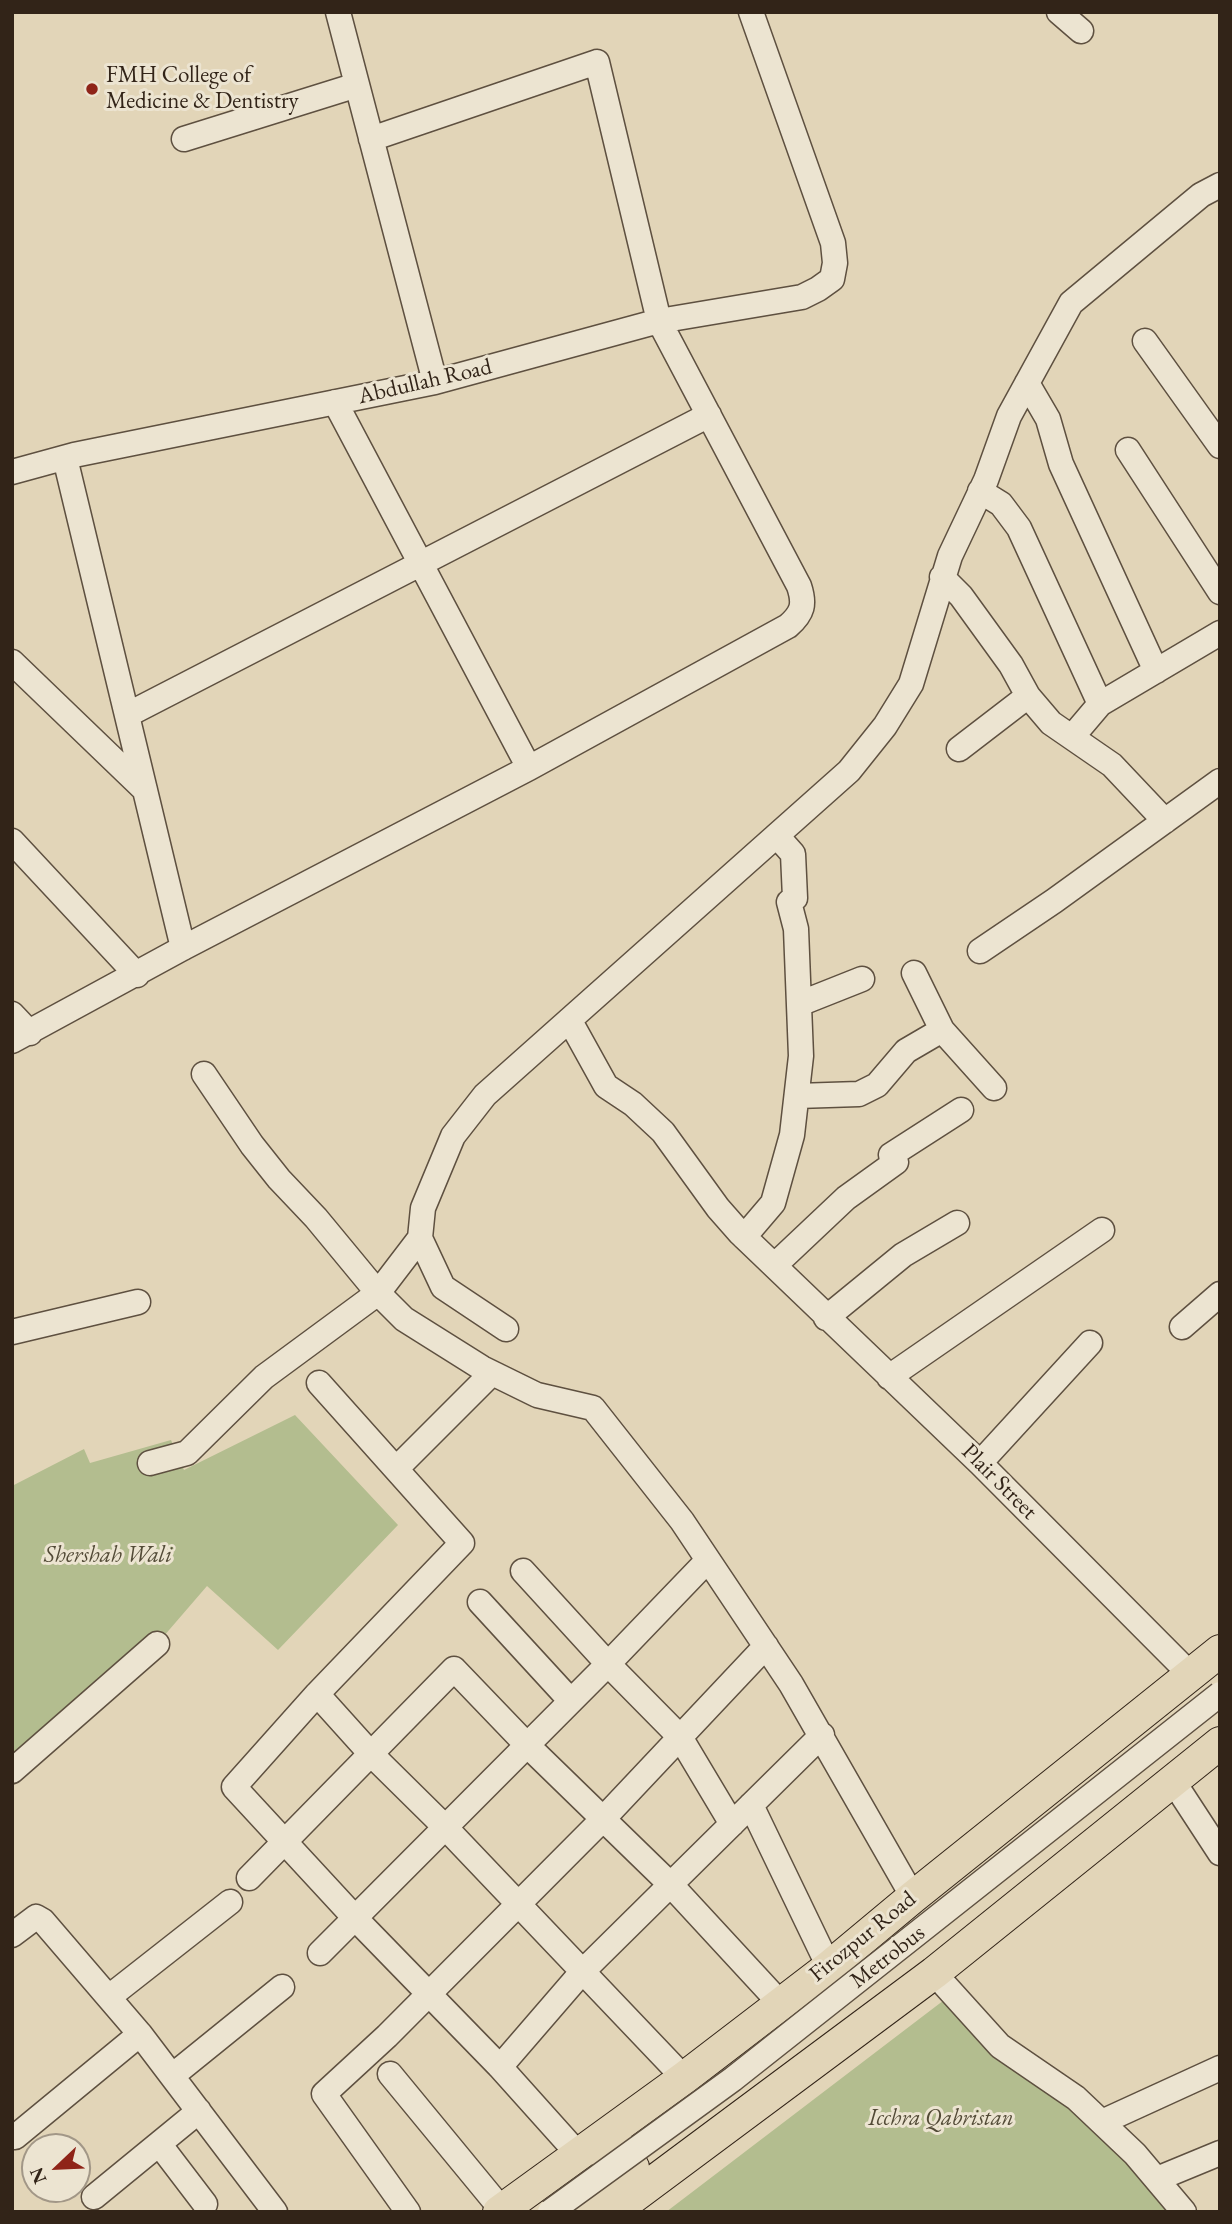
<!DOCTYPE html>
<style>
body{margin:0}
#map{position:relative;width:1232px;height:2224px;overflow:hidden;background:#e2d5b8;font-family:"EB Garamond",serif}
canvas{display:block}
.frame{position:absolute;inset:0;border:14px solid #322418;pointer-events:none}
.north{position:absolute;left:21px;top:2133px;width:70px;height:70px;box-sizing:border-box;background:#ece4d1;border:2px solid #a29787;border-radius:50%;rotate:247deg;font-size:19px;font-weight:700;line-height:28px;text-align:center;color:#322418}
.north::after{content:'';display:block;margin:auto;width:24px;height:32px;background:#8f2418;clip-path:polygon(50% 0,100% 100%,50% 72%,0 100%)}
</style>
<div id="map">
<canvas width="1232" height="2224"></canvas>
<div class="frame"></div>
<div class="north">N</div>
</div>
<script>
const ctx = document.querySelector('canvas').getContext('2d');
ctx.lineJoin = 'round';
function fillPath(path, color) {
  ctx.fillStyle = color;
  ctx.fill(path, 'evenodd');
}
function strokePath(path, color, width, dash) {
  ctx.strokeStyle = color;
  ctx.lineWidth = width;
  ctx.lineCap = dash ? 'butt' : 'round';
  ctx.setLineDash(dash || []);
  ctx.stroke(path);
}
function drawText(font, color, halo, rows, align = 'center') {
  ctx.font = font + ' "EB Garamond",serif';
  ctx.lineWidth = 6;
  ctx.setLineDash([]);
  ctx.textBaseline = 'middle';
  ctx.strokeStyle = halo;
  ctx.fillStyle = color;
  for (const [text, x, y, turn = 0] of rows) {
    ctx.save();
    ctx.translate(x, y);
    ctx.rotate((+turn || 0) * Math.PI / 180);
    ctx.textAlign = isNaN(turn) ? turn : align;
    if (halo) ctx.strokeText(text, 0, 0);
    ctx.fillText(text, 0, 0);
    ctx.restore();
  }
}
fillPath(new Path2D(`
 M295 1415 398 1525 278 1650 207 1586 157 1644 12 1771V1486L84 1449 90 1463 171 1440 184 1470Z
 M952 1994 1184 2212H666Z`), '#b3bd8f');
const minor = new Path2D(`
 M338 12 435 382
 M1059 12 1081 31
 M184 139 357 85
 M1145 341 1220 446
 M1027 383 1048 419 1061 464 1156 671
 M335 402 529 768
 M1128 450 1220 592
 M65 458 183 948
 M12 472 74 455 435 382 659 321 802 297 818 289 832 279 835 263 833 243 751 12
 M980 491 1001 504 1019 528 1100 704
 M942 577 961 596 1011 665 1028 696 1051 723 1112 765 1165 821
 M12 662 145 790
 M127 715 709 415
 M1072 737 1100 704 1220 633
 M959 749 1028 696
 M12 841 137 975
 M980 951 1054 901 1220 781
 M799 1004 862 979
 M12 1014 30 1033
 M570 1021 606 1086 633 1104 663 1132 718 1208 740 1233 980 1463 1190 1674
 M942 1030 994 1088
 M12 1041 183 948 529 768 788 626C803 613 805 604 799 586L659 321 597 62 371 139
 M204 1074 252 1145 279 1179 316 1218 378 1293 404 1319 482 1368 537 1395 593 1408 682 1521 791 1684 913 1897
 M797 1096 859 1094 877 1085 906 1051 942 1030 914 973
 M744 1237 773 1203 792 1135 801 1056 796 929 789 902 795 898 793 854 777 836
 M420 1238 443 1287 506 1329
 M775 1265 846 1198 896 1162 891 1155 961 1110
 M826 1318 903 1255 957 1223
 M1182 1327 1220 1294
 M12 1332 138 1302
 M889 1377 1102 1230
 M319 1383 462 1543 317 1694 234 1787 355 1918 500 2067 578 2154
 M150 1463 187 1453 264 1377 378 1293 420 1238 423 1208 453 1136 485 1095 849 771 885 726 911 684 950 556 986 480 1009 416 1071 303 1201 195 1220 185
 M980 1463 1090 1343
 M396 1469 492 1373
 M523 1571 608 1664 680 1737 732 1824
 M480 1602 570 1700
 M317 1694 371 1754 445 1827 684 2078
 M12 1771 157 1644
 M1173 1781 1220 1853
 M751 1805 829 1967
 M249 1878 454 1669 526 1744 671 1885 780 2003
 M12 1935 36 1917 43 1921 140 2034 275 2212
 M320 1953 608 1664 708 1560
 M934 1973 1000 2046 1076 2098 1135 2154 1184 2212
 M109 1997 230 1902
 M500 2067 582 1972 822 1735
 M390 2074 502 2210
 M172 2076 282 1987
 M1102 2122 1220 2068
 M15 2137 140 2034
 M160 2145 205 2204
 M1157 2179 1220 2153
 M94 2197 199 2111
 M408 2212 324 2094 387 2036 603 1819 766 1646`);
const major = new Path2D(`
 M499 2212 684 2078 829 1967 913 1897 1220 1651
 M589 2212 629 2182 633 2167 620 2148H606L601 2151
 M613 2212 934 1973 1220 1743`);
strokePath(minor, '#5e5040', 27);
strokePath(major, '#322418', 34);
strokePath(minor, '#ece4d1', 24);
strokePath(major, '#e2d5b8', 32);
const minorBridge = new Path2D(`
 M550 2212 733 2079 1220 1694`);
strokePath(minorBridge, '#5e5040', 27, []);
strokePath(minorBridge, '#ece4d1', 24);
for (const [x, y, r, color] of [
 [92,89,7,"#8f2418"]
]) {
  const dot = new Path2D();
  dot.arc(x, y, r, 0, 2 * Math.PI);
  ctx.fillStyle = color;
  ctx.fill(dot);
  strokePath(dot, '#ece4d1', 2.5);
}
drawText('23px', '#322418', '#ece4d1', [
 ["FMH College of",106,76],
 ["Medicine & Dentistry",106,102]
], 'left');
drawText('23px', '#322418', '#ece4d1', [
 ["Abdullah Road",425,382,-13],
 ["Plair Street",999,1482,45],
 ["Firozpur Road",863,1937,-39],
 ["Metrobus",888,1957,-38]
]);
drawText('italic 23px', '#524a36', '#ece4d1', [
 ["Shershah Wali",108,1556],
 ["Icchra Qabristan",941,2119]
]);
</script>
